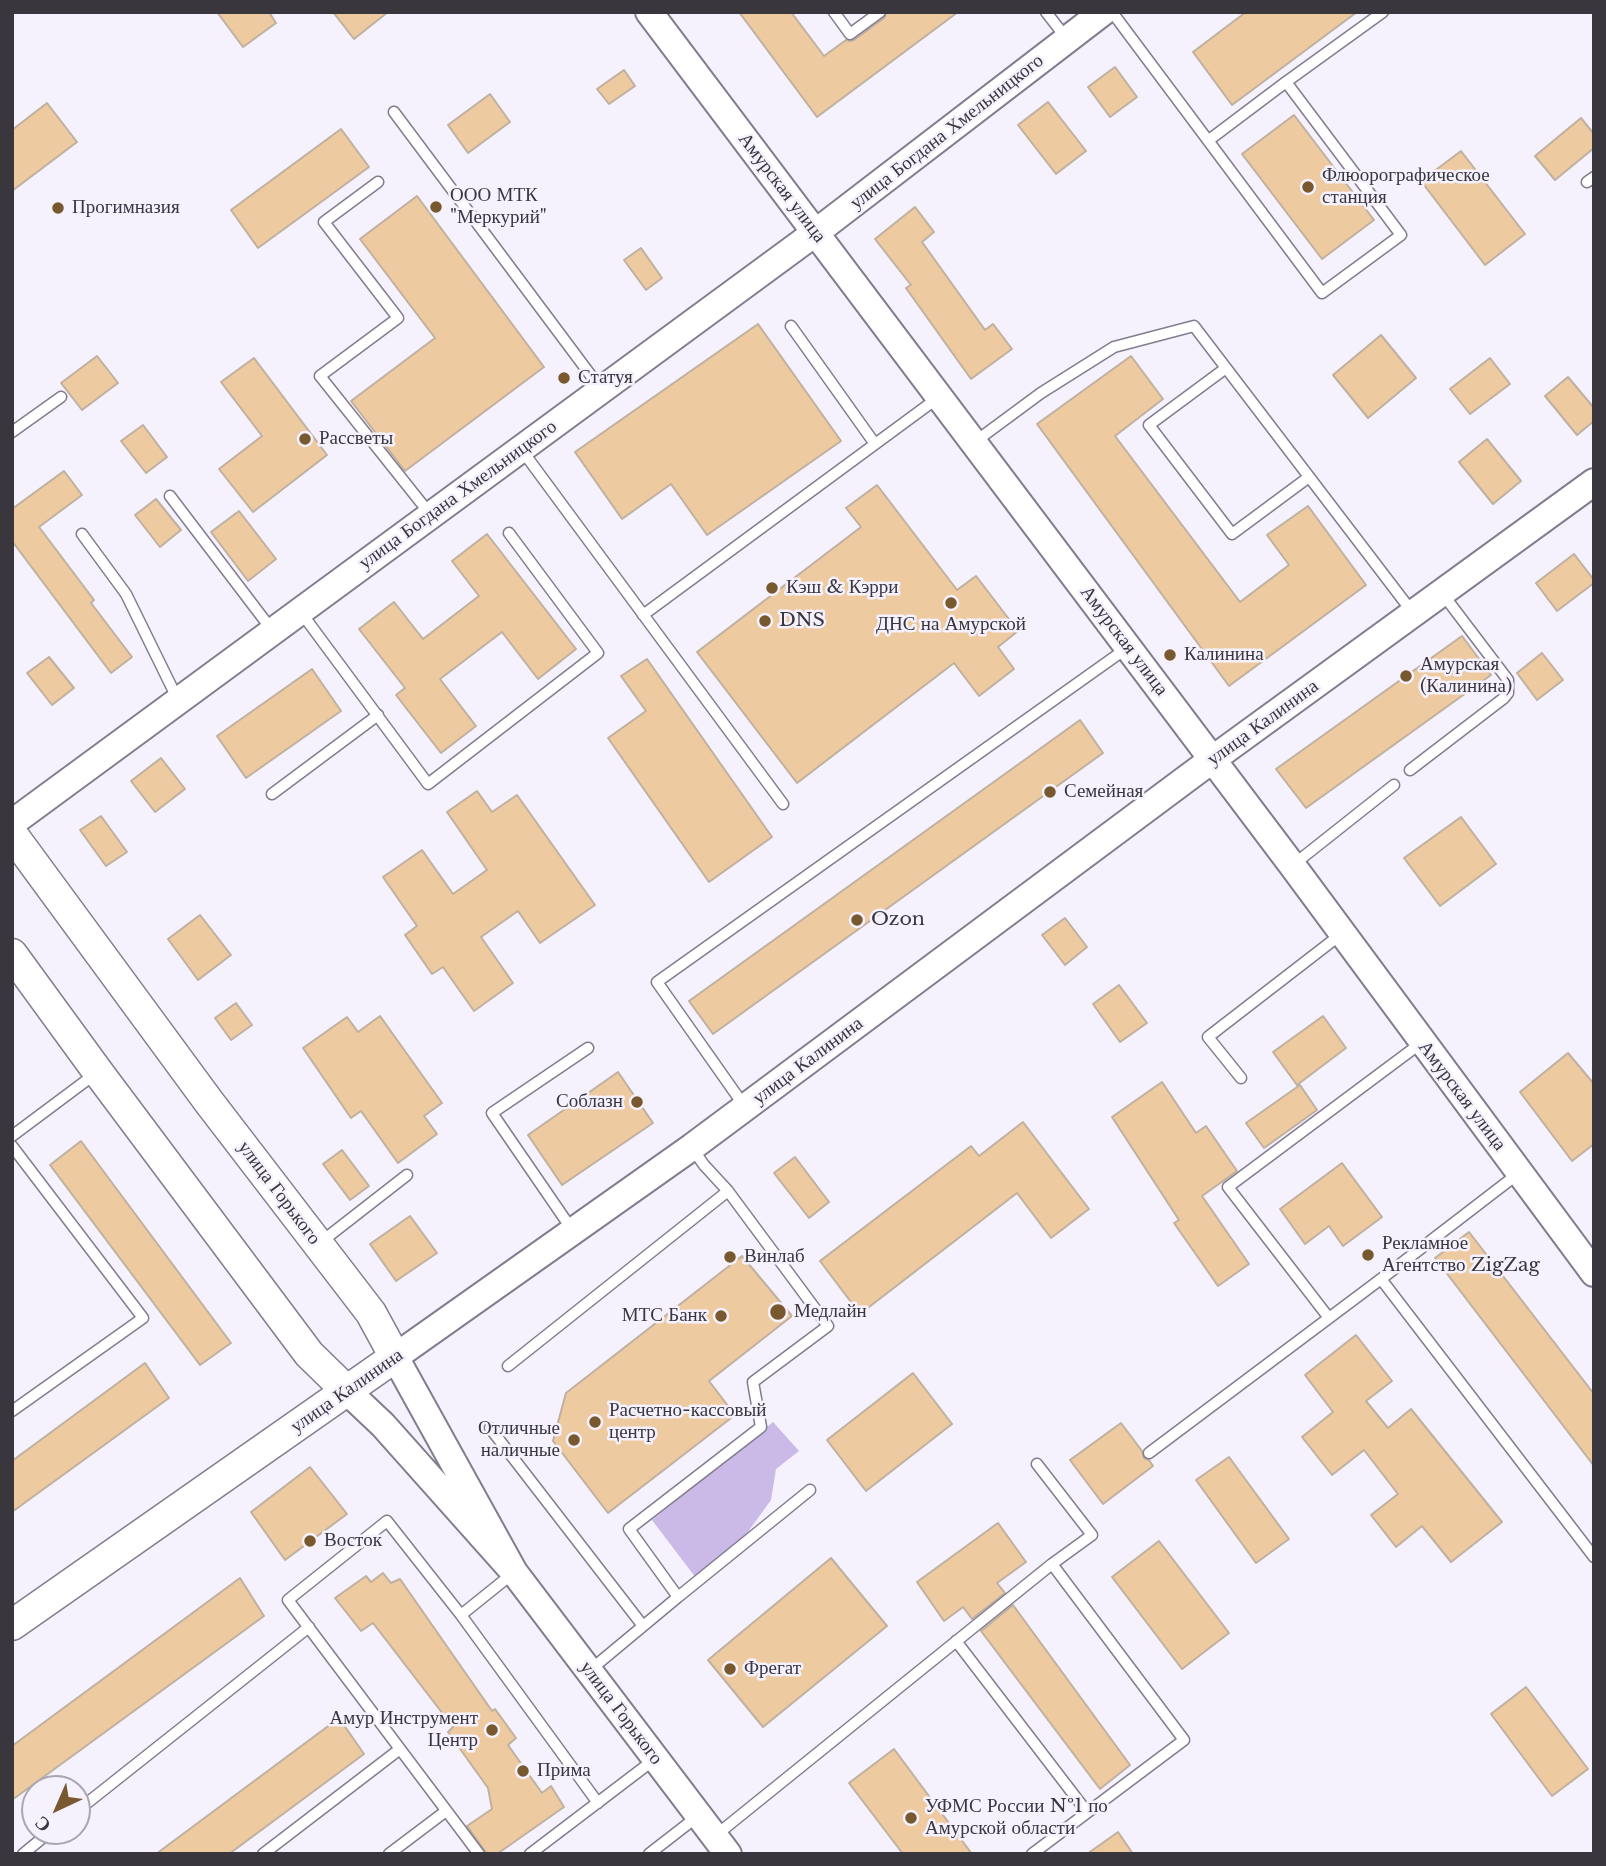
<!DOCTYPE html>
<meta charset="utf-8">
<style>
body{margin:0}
#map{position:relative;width:1606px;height:1866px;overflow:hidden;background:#f5f1fd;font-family:"Libre Baskerville",serif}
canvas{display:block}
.frame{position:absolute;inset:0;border:14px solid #39363e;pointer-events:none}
.north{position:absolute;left:21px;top:1775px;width:70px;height:70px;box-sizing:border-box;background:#f5f1fd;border:2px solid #aaa6b1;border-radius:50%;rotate:224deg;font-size:19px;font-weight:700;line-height:28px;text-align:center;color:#39363e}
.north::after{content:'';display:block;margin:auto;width:24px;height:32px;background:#78582e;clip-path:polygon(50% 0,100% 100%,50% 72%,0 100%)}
</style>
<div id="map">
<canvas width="1606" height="1866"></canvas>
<div class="frame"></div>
<div class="north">С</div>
</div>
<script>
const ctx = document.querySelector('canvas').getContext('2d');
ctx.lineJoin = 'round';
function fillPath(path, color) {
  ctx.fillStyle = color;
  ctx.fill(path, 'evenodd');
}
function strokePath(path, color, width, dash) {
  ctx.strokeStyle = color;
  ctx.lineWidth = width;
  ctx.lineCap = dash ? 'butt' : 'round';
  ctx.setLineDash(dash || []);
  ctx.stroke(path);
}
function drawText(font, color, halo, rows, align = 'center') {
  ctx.font = font + ' "Libre Baskerville",serif';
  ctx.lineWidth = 5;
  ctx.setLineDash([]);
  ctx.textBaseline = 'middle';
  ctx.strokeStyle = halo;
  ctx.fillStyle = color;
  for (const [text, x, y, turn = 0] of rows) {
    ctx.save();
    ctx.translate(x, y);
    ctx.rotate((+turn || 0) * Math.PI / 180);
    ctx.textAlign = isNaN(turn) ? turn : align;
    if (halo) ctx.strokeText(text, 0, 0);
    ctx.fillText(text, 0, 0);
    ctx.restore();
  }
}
fillPath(new Path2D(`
 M773 1422 799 1451 776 1469 771 1500 737 1547 696 1578 652 1520Z`), '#cbbae8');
const building = new Path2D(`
 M217 12H269L276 23 243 47Z
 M333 12H388L354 39Z
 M739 12H791L824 56 846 40 850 41 854 40 884 18 887 12H958L817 117Z
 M1246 12H1357L1232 105 1193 52Z
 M1115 67 1137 97 1110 117 1088 87Z
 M624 70 635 86 609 104 597 89Z
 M490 94 510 122 468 153 448 125Z
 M1048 102 1086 151 1056 174 1018 125Z
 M47 103 77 142 12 191V130Z
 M1294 115 1374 220 1322 259 1242 154Z
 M1581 118 1594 134V148L1555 180 1535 156Z
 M341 129 369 167 258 248 231 210Z
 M1461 151 1525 234 1485 265 1421 181Z
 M417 196 544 367 405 471 351 401 435 338 360 239Z
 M915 207 934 232 922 242 985 330 993 324 1012 349 971 379 906 288 911 285 875 239Z
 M641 248 662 278 646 290 624 260Z
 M758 324 841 441 707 535 671 484 622 519 575 452Z
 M1381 335 1416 378 1368 418 1333 375Z
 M97 356 118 383 82 410 61 383Z
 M1131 356 1163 399 1115 436 1240 602 1289 565 1267 535 1308 506 1366 585 1229 686 1037 424Z
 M254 358 327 455 253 512 219 469 262 436 221 382Z
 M1490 358 1510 384 1470 414 1450 389Z
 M1568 377 1594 408V421L1577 435 1545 396Z
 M143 425 167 457 146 473 121 441Z
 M1487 439 1521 481 1493 504 1459 462Z
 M64 471 82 495 39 527 94 600 91 603 132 657 111 673 12 541V509Z
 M877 485 957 590 976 576 1018 631 998 647 1014 669 979 696 954 663 797 783 697 652 861 527 846 508Z
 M156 499 181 530 160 547 135 515Z
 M239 511 276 559 248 581 211 532Z
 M487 534 576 649 538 679 502 632 440 679 476 726 441 753 396 695 405 688 359 629 394 602 423 639 479 596 452 561Z
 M1574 554 1594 580V583L1557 611 1536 583Z
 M1462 636 1491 675 1306 808 1276 769Z
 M1542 653 1563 680 1537 700 1517 673Z
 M49 657 74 688 52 705 27 673Z
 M647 659 772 837 709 882 608 738 646 711 621 676Z
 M312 669 341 711 246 778 217 736Z
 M1080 720 1103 753 713 1034 689 1001Z
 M161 758 185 789 155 812 131 781Z
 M477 791 492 812 517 795 595 905 540 943 518 911 481 937 513 983 474 1011 443 967 432 974 405 935 417 926 383 877 422 850 453 894 487 870 447 812Z
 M101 816 127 852 106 866 80 830Z
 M1461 817 1496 864 1440 906 1404 858Z
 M200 915 231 955 198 980 168 939Z
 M1065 918 1087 947 1065 965 1042 935Z
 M1119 985 1147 1023 1120 1042 1093 1004Z
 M236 1003 252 1025 231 1040 215 1018Z
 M380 1016 442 1103 424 1116 437 1134 398 1163 361 1111 351 1118 303 1048 347 1017 358 1032Z
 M1323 1016 1346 1048 1297 1085 1273 1052Z
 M1568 1053 1594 1084V1144L1572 1161 1520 1092Z
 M618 1072 653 1123 562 1185 528 1135Z
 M1162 1082 1196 1133 1206 1126 1237 1171 1202 1196 1249 1264 1218 1286 1174 1223 1179 1220 1112 1117Z
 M1300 1085 1317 1110 1264 1148 1246 1123Z
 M1023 1122 1089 1209 1051 1238 1017 1193 860 1314 820 1261 971 1146 979 1156Z
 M81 1141 231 1343 200 1365 50 1165Z
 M342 1150 369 1186 350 1200 323 1164Z
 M795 1157 829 1202 809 1218 774 1173Z
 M1342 1163 1382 1217 1343 1246 1329 1226 1305 1244 1280 1209Z
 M410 1216 437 1253 396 1281 370 1244Z
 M1469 1232 1594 1394V1466L1435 1258Z
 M742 1256 792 1316 709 1381 735 1415 608 1513 553 1441 566 1393Z
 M1356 1335 1392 1381 1366 1401 1388 1428 1411 1409 1502 1522 1451 1562 1422 1526 1396 1547 1371 1515 1398 1494 1364 1450 1332 1475 1302 1437 1333 1412 1305 1375Z
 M145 1363 169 1398 12 1512V1461Z
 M913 1373 952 1424 866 1491 827 1440Z
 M1121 1423 1142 1451 1144 1458 1149 1460 1153 1466 1103 1504 1070 1460Z
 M1229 1457 1289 1539 1256 1563 1196 1480Z
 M310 1467 347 1514 285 1560 251 1512Z
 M998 1523 1026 1562 997 1583 1005 1593 972 1619 963 1607 944 1621 917 1582Z
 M1159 1541 1229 1633 1182 1669 1112 1577Z
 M831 1558 887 1626 763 1727 708 1660Z
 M383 1573 391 1583 400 1579 492 1711 495 1709 516 1738 508 1745 542 1793 551 1786 564 1807 497 1854H487L467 1826 492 1809 488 1788 448 1732 453 1727 373 1623 361 1631 335 1598 366 1576 371 1582Z
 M240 1578 264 1616 12 1800V1746Z
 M1013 1605 1130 1765 1100 1789 981 1631Z
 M1526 1687 1588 1769 1552 1796 1491 1714Z
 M339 1718 364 1754 229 1854H156Z
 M894 1749 972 1854H903L849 1783Z
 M1118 1832 1133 1854H1087Z`);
fillPath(building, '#eecaa1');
strokePath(building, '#bfb0a0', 2);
const lane = new Path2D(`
 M834 12 850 34 880 12
 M1046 12 1067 39
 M1112 12 1322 293 1401 235 1286 82 1209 140
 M1286 82 1383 12
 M394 112 601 389
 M378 182 324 222 398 318 320 376 430 514
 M1587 182 1594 177
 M791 326 875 444
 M1226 368 1149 425 1232 534 1309 477
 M12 432 61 397
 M976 441 1041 393 1114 347 1194 326 1413 613
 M521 449 783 804
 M170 496 272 630
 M82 534 126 594 178 700
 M300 611 428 784 598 653 509 533
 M643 615 939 397
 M1410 770 1504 698 1508 693V680L1442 593
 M272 794 378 715
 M1293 865 1394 785
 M1241 1078 1208 1037 1340 935
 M745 1107 657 982 1127 648
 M12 1136 95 1074
 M12 1146 143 1318 12 1411
 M1519 1173 1381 1279 1594 1557
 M573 1231 492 1113 588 1048
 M321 1242 407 1175
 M1329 1318 1228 1187 1421 1043
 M508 1366 728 1191 704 1165 692 1148
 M490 1428 643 1626
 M1149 1453 1381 1279
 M1037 1464 1092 1535 1052 1564
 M678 1597 810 1490
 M461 1615 512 1574
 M956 1641 1087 1812
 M589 1671 678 1597 629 1529 761 1427 753 1382 828 1326 728 1191
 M77 1811 309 1627
 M715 1836 1052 1564 1184 1740 1032 1854
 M23 1854 51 1831
 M263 1854 400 1749
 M389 1854 446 1811
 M479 1854 288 1600 387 1521 461 1615 598 1803
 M530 1854 655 1759
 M649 1854 698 1816`);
const secondary = new Path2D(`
 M649 12 1292 865 1594 1273
 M12 823 815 233 1103 12
 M347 1391 383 1425 514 1572 728 1854
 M514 1572 395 1357 692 1147 1213 759 1594 482`);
const primary = new Path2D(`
 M12 834 209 1102 371 1313 395 1357 12 1625
 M12 954 98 1072 309 1354 347 1391`);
strokePath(lane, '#837c8e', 13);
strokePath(secondary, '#837c8e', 30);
strokePath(primary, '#837c8e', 33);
strokePath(lane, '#fff', 10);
strokePath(secondary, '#fff', 26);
strokePath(primary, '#fff', 30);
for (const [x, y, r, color] of [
 [1308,187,7,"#78582e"],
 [436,207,7,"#78582e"],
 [58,208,7,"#78582e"],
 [564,378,7,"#78582e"],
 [305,439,7,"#78582e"],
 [772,588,7,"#78582e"],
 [951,603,7,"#78582e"],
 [765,621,7,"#78582e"],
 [1170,655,7,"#78582e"],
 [1406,676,7,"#78582e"],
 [1050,792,7,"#78582e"],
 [857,920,7,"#78582e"],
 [637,1102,7,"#78582e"],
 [1368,1255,7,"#78582e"],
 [730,1257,7,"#78582e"],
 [778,1312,9,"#78582e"],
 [721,1316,7,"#78582e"],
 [595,1422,7,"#78582e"],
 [574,1440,7,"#78582e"],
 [310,1541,7,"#78582e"],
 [730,1669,7,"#78582e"],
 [492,1730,7,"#78582e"],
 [523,1771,7,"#78582e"],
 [911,1818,7,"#78582e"]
]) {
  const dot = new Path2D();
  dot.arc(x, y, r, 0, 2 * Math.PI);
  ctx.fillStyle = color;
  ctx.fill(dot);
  strokePath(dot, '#f5f1fd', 2.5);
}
drawText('19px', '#39363e', '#f5f1fd', [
 ["улица Богдана Хмельницкого",947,132,-38],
 ["Амурская улица",782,188,53],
 ["улица Богдана Хмельницкого",458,495,-36],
 ["Амурская улица",1124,641,53],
 ["улица Калинина",1263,723,-36],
 ["улица Калинина",808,1061,-37],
 ["Амурская улица",1462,1096,53],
 ["улица Горького",279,1193,53],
 ["улица Калинина",347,1391,-35],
 ["улица Горького",621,1713,53]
]);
drawText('19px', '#39363e', '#f5f1fd', [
 ["Флюорографическое",1322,176],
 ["станция",1322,198],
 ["ООО МТК",450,196],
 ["\"Меркурий\"",450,218],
 ["Прогимназия",72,208],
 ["Статуя",578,378],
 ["Рассветы",319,439],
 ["Кэш & Кэрри",786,588],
 ["DNS",779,621],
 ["ДНС на Амурской",951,625,"center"],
 ["Калинина",1184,655],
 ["Амурская",1420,665],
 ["(Калинина)",1420,687],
 ["Семейная",1064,792],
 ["Ozon",871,920],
 ["Соблазн",623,1102,"right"],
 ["Рекламное",1382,1244],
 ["Агентство ZigZag",1382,1266],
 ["Винлаб",744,1257],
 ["Медлайн",794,1312],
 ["МТС Банк",707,1316,"right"],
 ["Расчетно-кассовый",609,1411],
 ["центр",609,1433],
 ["Отличные",560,1429,"right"],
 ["наличные",560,1451,"right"],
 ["Восток",324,1541],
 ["Фрегат",744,1669],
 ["Амур Инструмент",478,1719,"right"],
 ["Центр",478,1741,"right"],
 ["Прима",537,1771],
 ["УФМС России №1 по",925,1807],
 ["Амурской области",925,1829]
], 'left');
</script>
